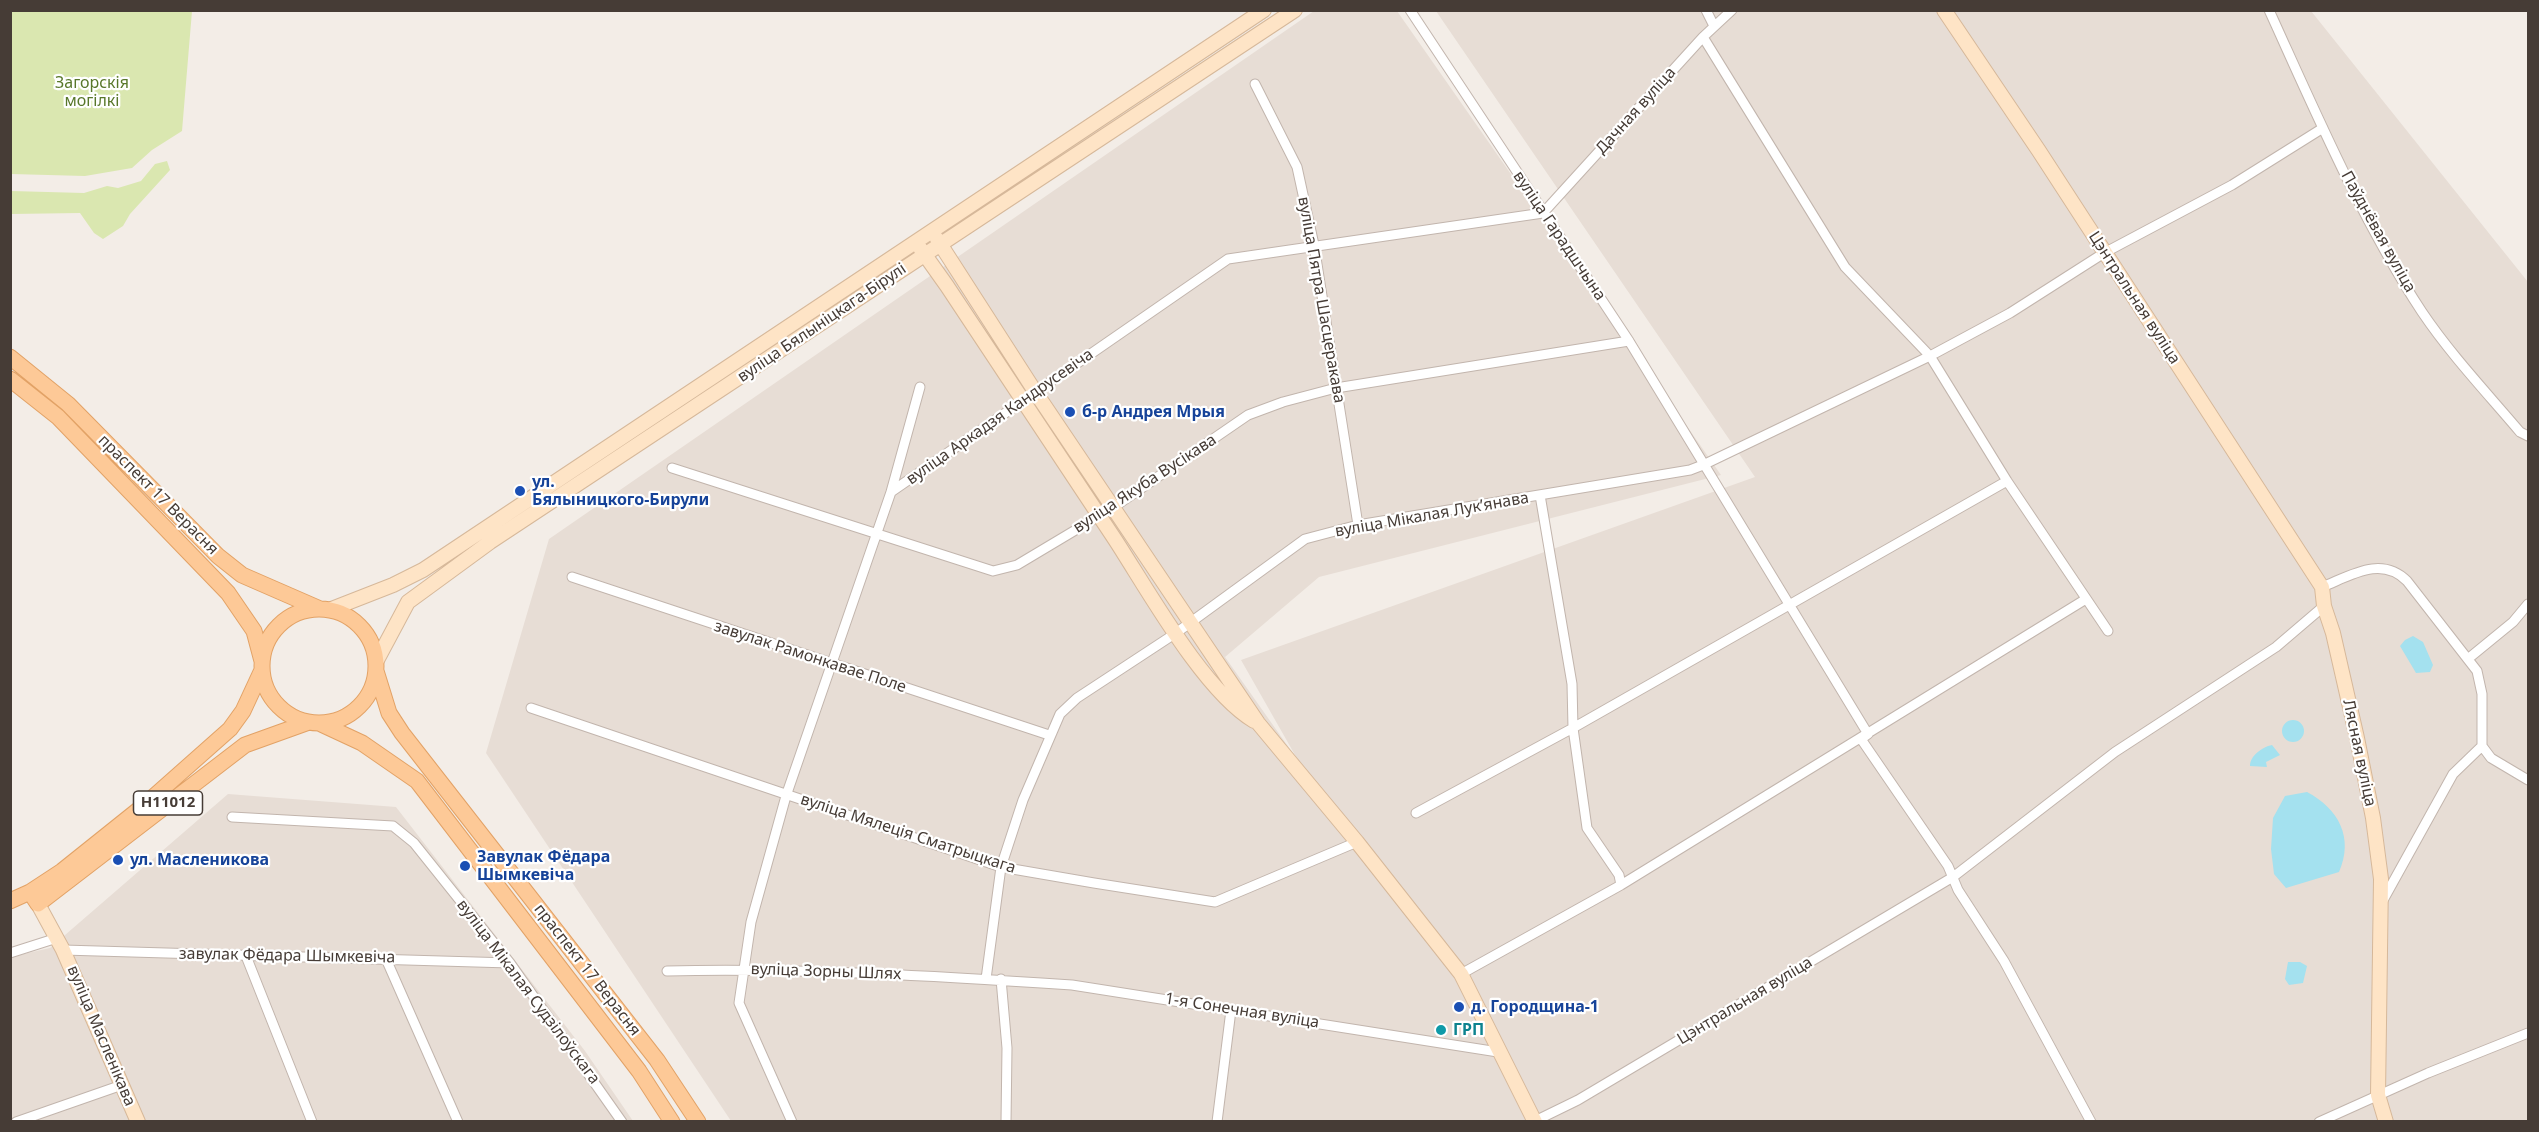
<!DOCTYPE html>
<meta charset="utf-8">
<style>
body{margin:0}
#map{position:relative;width:2539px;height:1132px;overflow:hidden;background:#f3ede7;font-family:"Noto Sans",sans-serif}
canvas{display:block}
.frame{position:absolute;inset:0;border:12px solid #463c36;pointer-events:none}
</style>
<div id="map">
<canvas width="2539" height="1132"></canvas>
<div class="frame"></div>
</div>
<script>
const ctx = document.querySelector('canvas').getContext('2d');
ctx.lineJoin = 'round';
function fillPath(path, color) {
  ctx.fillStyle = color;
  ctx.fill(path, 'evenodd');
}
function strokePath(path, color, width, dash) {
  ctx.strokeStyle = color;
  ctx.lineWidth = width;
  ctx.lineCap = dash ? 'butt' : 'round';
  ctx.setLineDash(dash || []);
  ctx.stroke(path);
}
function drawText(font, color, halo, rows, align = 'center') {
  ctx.font = font + ' "Noto Sans",sans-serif';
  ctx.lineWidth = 4.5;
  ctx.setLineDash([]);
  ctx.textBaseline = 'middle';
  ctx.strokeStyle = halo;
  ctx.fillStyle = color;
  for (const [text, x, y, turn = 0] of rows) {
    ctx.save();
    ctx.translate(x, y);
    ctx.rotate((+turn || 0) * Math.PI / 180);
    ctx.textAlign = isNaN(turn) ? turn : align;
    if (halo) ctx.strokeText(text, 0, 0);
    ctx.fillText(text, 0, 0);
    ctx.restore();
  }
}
fillPath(new Path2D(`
 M1314 11H1397L1721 475 1319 577 1225 657 1299 762 1241 660 1755 477 1436 11H2311L2528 282V1121H731L486 753 549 539Z
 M228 794 396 807 585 1051 633 1121H11L10 957 50 948Z`), '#e7ddd5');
fillPath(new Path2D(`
 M11 10 192 11 182 131 152 150 132 168 85 176 11 174Z
 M167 161 170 170 130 214 123 226 103 239 94 233 80 213 11 214V191L84 193 107 186 118 188 141 181 155 164Z`), '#dae7b0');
fillPath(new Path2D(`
 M2413 636 2423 642 2433 665 2430 672 2416 673 2400 646 2405 640Z
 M2282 731a11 11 0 1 1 22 0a11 11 0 1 1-22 0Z
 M2272 745 2280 755 2266 762 2267 767 2250 766C2250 756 2262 747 2272 745Z
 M2307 792C2339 809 2354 838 2339 872L2286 888 2274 874 2271 849 2273 818 2285 796Z
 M2288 962H2300L2307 966 2303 983 2289 985 2285 979Z`), '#a4e1ef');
const street = new Path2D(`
 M1410 10 1629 341 1868 734 1861 739 1948 866 1958 890 2004 961 2091 1122
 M1706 10 1714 26
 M2269 10C2315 111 2361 219 2422 312 2451 355 2487 393 2520 432L2528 436
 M1703 37 1845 267 1930 356 2007 481 2108 631
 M1255 84 1297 167 1314 245 1358 525
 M672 468 993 571 1017 565 1114 507 1248 415 1283 402 1336 388 1629 341
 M891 492 1228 259 1543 213 1703 37 1732 10
 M1540 495 1572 684 1573 728 1587 828 1619 875 1621 885
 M572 577 1049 735
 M2322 587C2350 576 2381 555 2407 581L2477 671 2482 694V746
 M2469 658 2513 622 2528 604
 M531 708 1001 867 1094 883 1215 902 1357 842
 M2482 746 2491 758 2528 780
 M1416 813 1573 728 2007 481
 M232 817 393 826 414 843 510 963 622 1122
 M2382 902 2453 774 2482 746
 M63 950 510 963
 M10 953 57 938
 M246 956 312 1122
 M386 959 458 1122
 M667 971C802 968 937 976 1072 985L1498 1052
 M1461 974 1621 885 2086 599
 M986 979 1001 867 1023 800 1060 714 1077 698 1176 633 1305 539 1358 525 1690 470 1703 465 1930 356 2010 313 2104 253 2232 185 2323 128
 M1001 979 1007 1048 1006 1122
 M1535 1121 1578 1100 1953 877 2115 752 2276 647 2324 606
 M16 1122 122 1085
 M792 1122 739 1003 751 922 786 796 891 492 920 387
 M1217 1122 1231 1010
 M2319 1122 2428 1073 2528 1033`);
const secondary = new Path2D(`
 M1944 10 2039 151 2322 587 2324 606 2333 633 2357 738 2373 818 2381 879 2378 1095 2386 1122
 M937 239 1036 393 1258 723 1357 842 1461 974 1535 1122
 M920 248 947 286C1003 371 1060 456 1116 541 1149 592 1204 691 1254 721
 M329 610 393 585 423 570 1264 10
 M376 662 408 602 490 542 1295 10
 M38 904 63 950 138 1122`);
const primary = new Path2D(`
 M10 357 68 404 218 556 242 575 320 609
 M10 379 58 417 228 593 254 631 262 661
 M262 666a57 57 0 1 1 114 0a57 57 0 1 1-114 0Z
 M376 671 389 713 402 733 657 1060 698 1122
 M319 723 362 743 417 781 639 1071 672 1122
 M30 892 62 871 142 807 230 729 243 711 262 670
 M10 901 30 892 38 904 245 745 309 722`);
strokePath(street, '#c2b5ad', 11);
strokePath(secondary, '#d6b89a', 16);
strokePath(primary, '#e2a266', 17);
strokePath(street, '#fff', 9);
strokePath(secondary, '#fee4c6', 14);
strokePath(primary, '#fdc997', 15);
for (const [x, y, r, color] of [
 [1070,412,6,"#1a4fb4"],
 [520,491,6,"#1a4fb4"],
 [118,860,6,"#1a4fb4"],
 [465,866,6,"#1a4fb4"],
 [1459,1007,6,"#1a4fb4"],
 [1441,1030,6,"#0f9aa8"]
]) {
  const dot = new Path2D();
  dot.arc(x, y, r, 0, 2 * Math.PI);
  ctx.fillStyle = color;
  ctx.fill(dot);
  strokePath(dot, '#fff', 2);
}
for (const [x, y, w] of [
 [168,803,69]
]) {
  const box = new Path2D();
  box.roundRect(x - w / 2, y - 12, w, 24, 4.5);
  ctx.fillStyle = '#fff';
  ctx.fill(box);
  strokePath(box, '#463c36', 1.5);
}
drawText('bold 15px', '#463c36', null, [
 ["Н11012",168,803]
]);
drawText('16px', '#58772a', '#fff', [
 ["Загорскія",92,83],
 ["могілкі",92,101]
]);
drawText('16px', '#463c36', '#fff', [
 ["Дачная вуліца",1636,111,-48],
 ["Паўднёвая вуліца",2378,232,61],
 ["вуліца Гарадшчына",1559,236,56],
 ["Цэнтральная вуліца",2134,298,57],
 ["вуліца Пятра Шасцеракава",1321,300,80],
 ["вуліца Бялыніцкага-Бірулі",822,323,-34],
 ["вуліца Аркадзя Кандрусевіча",1000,417,-35],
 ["вуліца Якуба Вусікава",1145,484,-33],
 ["праспект 17 Верасня",158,495,45],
 ["вуліца Мікалая Лукʼянава",1432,515,-10],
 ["завулак Рамонкавае Поле",810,657,18],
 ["Лясная вуліца",2359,753,78],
 ["вуліца Мялеція Сматрыцкага",908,834,18],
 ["завулак Фёдара Шымкевіча",287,956,1],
 ["праспект 17 Верасня",587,970,52],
 ["вуліца Зорны Шлях",826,972,2],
 ["вуліца Мікалая Судзілоўскага",528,992,53],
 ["Цэнтральная вуліца",1745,1001,-31],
 ["1-я Сонечная вуліца",1242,1011,9],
 ["вуліца Масленікава",101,1036,67]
]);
drawText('bold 16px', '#164399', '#fff', [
 ["б-р Андрея Мрыя",1082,412],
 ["ул.",532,482],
 ["Бялыницкого-Бирули",532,500],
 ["Завулак Фёдара",477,857],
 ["Шымкевіча",477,875],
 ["ул. Масленикова",130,860],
 ["д. Городщина-1",1471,1007]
], 'left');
drawText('bold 16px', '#0d838f', '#fff', [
 ["ГРП",1453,1030]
], 'left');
</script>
